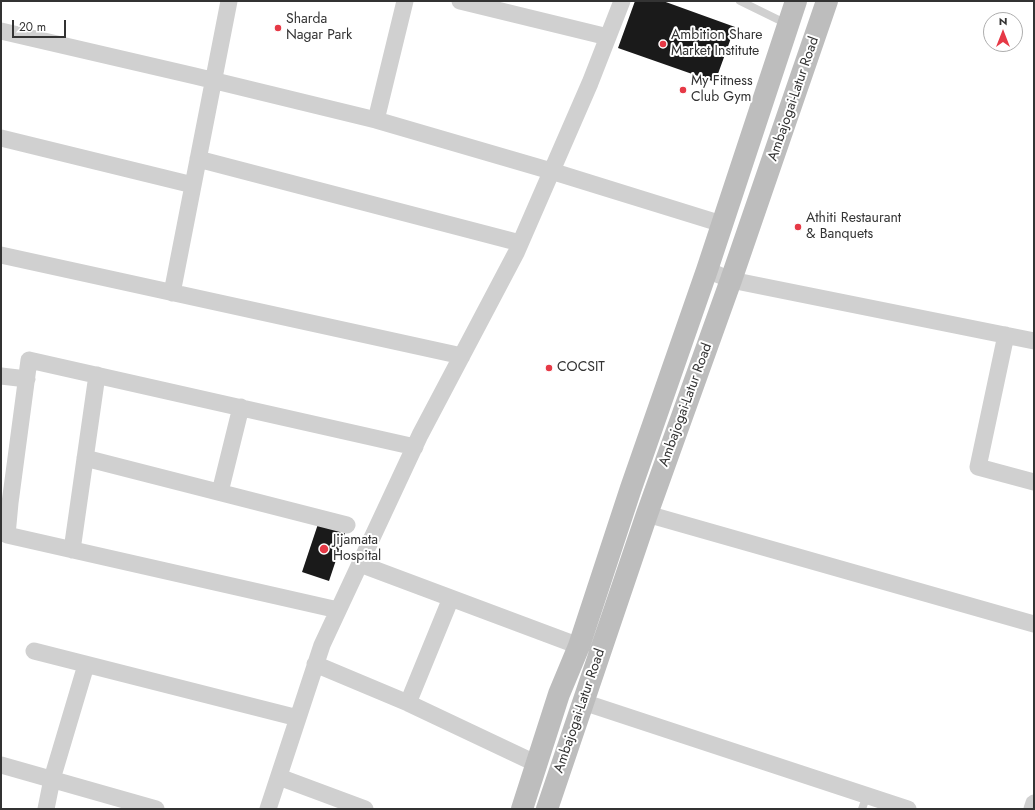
<!DOCTYPE html>
<style>
body{margin:0}
#map{position:relative;width:1035px;height:810px;overflow:hidden;background:#fff;font-family:Jost,sans-serif}
canvas{display:block}
.frame{position:absolute;inset:0;border:2px solid #333;pointer-events:none}
.north{position:absolute;left:983px;top:12px;width:40px;height:40px;box-sizing:border-box;background:#fff;border:1px solid #adadad;border-radius:50%;rotate:0deg;font-size:11px;font-weight:700;line-height:16px;text-align:center;color:#333}
.north::after{content:'';display:block;margin:auto;width:14px;height:18px;background:#e63946;clip-path:polygon(50% 0,100% 100%,50% 72%,0 100%)}
.scale{position:absolute;left:12px;top:20px;width:54px;height:18px;box-sizing:border-box;border:2px solid #333;border-top:0;padding-left:5px;font-size:12px;line-height:14px;white-space:nowrap;color:#333;-webkit-text-stroke:3px #fff;paint-order:stroke}
</style>
<div id="map">
<canvas width="1035" height="810"></canvas>
<div class="frame"></div>
<div class="north">N</div>
<div class="scale">20 m</div>
</div>
<script>
const ctx = document.querySelector('canvas').getContext('2d');
ctx.lineJoin = 'round';
function fillPath(path, color) {
  ctx.fillStyle = color;
  ctx.fill(path, 'evenodd');
}
function strokePath(path, color, width, dash) {
  ctx.strokeStyle = color;
  ctx.lineWidth = width;
  ctx.lineCap = dash ? 'butt' : 'round';
  ctx.setLineDash(dash || []);
  ctx.stroke(path);
}
function drawText(font, color, halo, rows, align = 'center') {
  ctx.font = font + ' Jost,sans-serif';
  ctx.lineWidth = 4;
  ctx.setLineDash([]);
  ctx.textBaseline = 'middle';
  ctx.strokeStyle = halo;
  ctx.fillStyle = color;
  for (const [text, x, y, turn = 0] of rows) {
    ctx.save();
    ctx.translate(x, y);
    ctx.rotate((+turn || 0) * Math.PI / 180);
    ctx.textAlign = isNaN(turn) ? turn : align;
    if (halo) ctx.strokeText(text, 0, 0);
    ctx.fillText(text, 0, 0);
    ctx.restore();
  }
}
fillPath(new Path2D(`
 M635 1H663L735 27 715 82 618 48Z
 M318 524 345 533 329 581 302 572Z`), '#1a1a1a');
strokePath(new Path2D(`
 M740 1 787 24
 M862 809 867 795`), '#d0d0d0', 8);
strokePath(new Path2D(`
 M460 1 608 37
 M1 31 195 76 376 120 551 171 722 224
 M376 120 405 1
 M1 138 193 185
 M198 159 520 243
 M1 255 462 356
 M707 270 731 280 1034 341
 M172 293 229 1
 M1006 335 978 467 1034 482
 M1 376 27 379
 M85 458 347 525
 M220 492 241 407
 M647 514 1034 624
 M72 550 97 375
 M360 564 579 646
 M338 610 7 535 10 503 29 360 415 447
 M34 651 298 718
 M315 664 408 703 537 764
 M583 702 908 809
 M408 703 451 598
 M1 765 156 809
 M279 777 365 809
 M46 809 52 779 86 665
 M268 809 322 645 420 435 516 253 590 83 622 1
 M1032 809 1034 803`), '#d0d0d0', 17);
strokePath(new Path2D(`
 M522 809 559 694 579 646 631 488 707 270 796 1
 M547 809 647 514 731 280 827 1`), '#bdbdbd', 22);
for (const [x, y, r, color] of [
 [278,28,4,"#e63946"],
 [663,44,4,"#e63946"],
 [683,90,4,"#e63946"],
 [798,227,4,"#e63946"],
 [549,368,4,"#e63946"],
 [324,549,5,"#e63946"]
]) {
  const dot = new Path2D();
  dot.arc(x, y, r, 0, 2 * Math.PI);
  ctx.fillStyle = color;
  ctx.fill(dot);
  strokePath(dot, '#fff', 1.5);
}
drawText('14px', '#333', '#fff', [
 ["Sharda",286,20],
 ["Nagar Park",286,36],
 ["Ambition Share",671,36],
 ["Market Institute",671,52],
 ["My Fitness",691,82],
 ["Club Gym",691,98],
 ["Athiti Restaurant",806,219],
 ["& Banquets",806,235],
 ["COCSIT",557,368],
 ["Jijamata",333,541],
 ["Hospital",333,557]
], 'left');
drawText('14px', '#333', '#fff', [
 ["Ambajogai-Latur Road",794,99,-71],
 ["Ambajogai-Latur Road",686,405,-70],
 ["Ambajogai-Latur Road",580,711,-71]
]);
</script>
